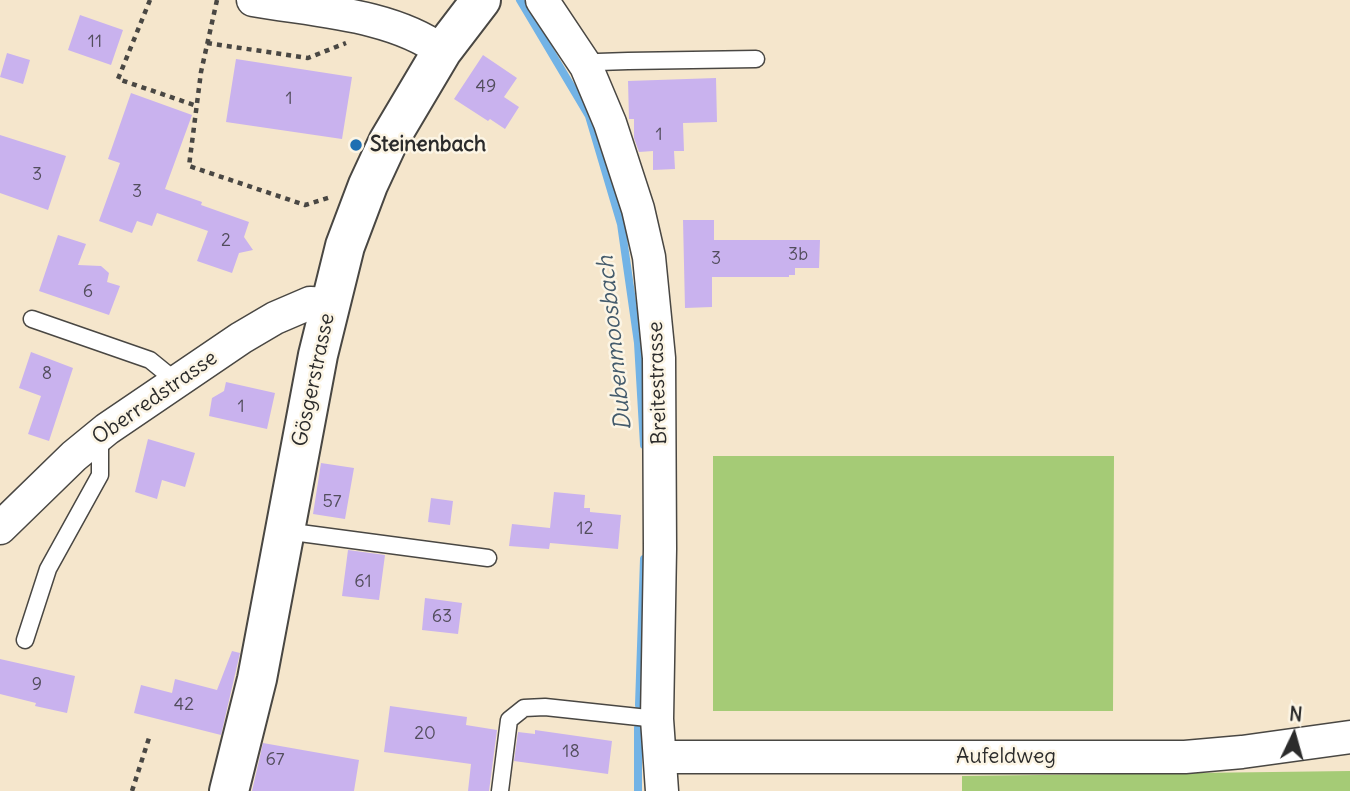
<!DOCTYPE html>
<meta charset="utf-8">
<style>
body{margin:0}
#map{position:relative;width:1350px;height:791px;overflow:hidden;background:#f5e6cc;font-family:Delius,sans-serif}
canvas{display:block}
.north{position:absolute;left:1259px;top:700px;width:70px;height:70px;-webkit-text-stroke:5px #fcf5e5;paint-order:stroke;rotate:5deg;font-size:19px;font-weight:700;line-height:28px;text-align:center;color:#2b2b2b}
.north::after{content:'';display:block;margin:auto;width:24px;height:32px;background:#2b2b2b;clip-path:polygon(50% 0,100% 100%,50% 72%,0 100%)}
</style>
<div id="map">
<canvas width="1350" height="791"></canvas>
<div class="north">N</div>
</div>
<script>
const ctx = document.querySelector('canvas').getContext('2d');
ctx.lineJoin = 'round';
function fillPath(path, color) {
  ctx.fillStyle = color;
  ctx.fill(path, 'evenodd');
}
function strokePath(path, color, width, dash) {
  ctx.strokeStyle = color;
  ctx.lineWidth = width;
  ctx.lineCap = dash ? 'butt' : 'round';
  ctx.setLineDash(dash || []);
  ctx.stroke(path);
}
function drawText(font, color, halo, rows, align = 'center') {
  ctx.font = font + ' Delius,sans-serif';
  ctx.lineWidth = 5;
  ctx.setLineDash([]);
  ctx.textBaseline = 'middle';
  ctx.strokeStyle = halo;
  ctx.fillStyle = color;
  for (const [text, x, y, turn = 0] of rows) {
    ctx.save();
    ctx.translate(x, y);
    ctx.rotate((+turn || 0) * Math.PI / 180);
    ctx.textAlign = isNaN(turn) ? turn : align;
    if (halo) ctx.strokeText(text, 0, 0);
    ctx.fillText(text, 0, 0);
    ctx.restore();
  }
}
fillPath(new Path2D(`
 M713 456H1114L1113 711H713Z
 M1350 771V791H962V776Z`), '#a5cb76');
strokePath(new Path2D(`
 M520 0 589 116 621 224 638 343 644 445
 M639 705 644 559
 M638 791V728`), '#72b3e6', 8);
fillPath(new Path2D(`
 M80 15 123 30 111 65 68 50Z
 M7 53 30 60 23 84 0 77Z
 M483 55 517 78 504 97 519 107 505 129 490 119 488 121 454 99Z
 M236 59 352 77 342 139 226 122Z
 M716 78 717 122 683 123 684 151H674L675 169 653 170V151L639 152 634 138V119H629L628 81Z
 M131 93 192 115 165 189 202 202 201 205 249 222 244 237 253 250 239 253 232 273 197 261 208 231 157 213 152 226 137 221 132 233 99 221 120 163 108 159Z
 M0 135 66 156 48 210 0 193Z
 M683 220H714V240H820L819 268H795V275H789V277H712V307L685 308Z
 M58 235 86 244 78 265 101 266 109 273 107 282 120 286 109 315 39 291Z
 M31 352 73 368 49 441 28 434 41 396 19 388Z
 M226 382 275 393 267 429 209 416 212 398 224 391Z
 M148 439 195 453 185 487 162 480 157 499 135 492Z
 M321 463 354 468 345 519 313 514Z
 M554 492 585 495 584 508H590V512L621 515 618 549 550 543 549 549 509 546 512 524 550 528Z
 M431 498 453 501 450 525 428 522Z
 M348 550 385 555 379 600 342 596Z
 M425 598 462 603 458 634 422 630Z
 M232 651 240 653 221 735 134 713 141 685 172 693 175 679 217 690Z
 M0 659 75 676 67 713 35 706 36 703 0 694Z
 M390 706 467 717 466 725 497 730 489 791H468L471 764 384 752Z
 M535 730 612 741 608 774 514 761 518 732 535 734Z
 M263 743 359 760 354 791H252Z`), '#c9b2ee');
const service = new Path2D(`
 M586 66 598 62 628 61 756 59
 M32 319 150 360 177 382
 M285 531 488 558
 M25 640 48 569 100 475V435
 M500 791 509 720 524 708 545 707 657 719`);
const minor = new Path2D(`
 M253 0C315 11 391 14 442 51
 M542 0 586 66 610 123 638 209 649 257 659 358 660 549 657 719 662 791
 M0 528 74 456 107 429 241 338 275 318 310 303 330 304
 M660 757H1185L1242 752 1350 737`);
const secondary = new Path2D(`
 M229 791 257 679 318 355 345 246 368 185 388 142 442 51 481 0`);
strokePath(service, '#494743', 19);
strokePath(minor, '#494743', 35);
strokePath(secondary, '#494743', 42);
strokePath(new Path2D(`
 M150 0 118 79 197 106
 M217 0 201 72 189 166 305 205 331 197
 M207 43 308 58 346 43
 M132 791 149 738`), '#494743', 4.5, [5, 5]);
strokePath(service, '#fff', 16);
strokePath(minor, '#fff', 32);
strokePath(secondary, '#fff', 38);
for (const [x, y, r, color] of [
 [356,145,7,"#1f6fb2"]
]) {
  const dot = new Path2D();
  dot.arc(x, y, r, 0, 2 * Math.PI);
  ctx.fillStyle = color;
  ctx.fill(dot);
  strokePath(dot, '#fcf5e5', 2.5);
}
drawText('18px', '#524d5c', null, [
 ["11",95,42],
 ["49",486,87],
 ["1",289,99],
 ["1",659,135],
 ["3",37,175],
 ["3",137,192],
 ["2",226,241],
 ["3b",798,255],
 ["3",716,259],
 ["6",88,292],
 ["8",47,374],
 ["1",241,407],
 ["57",332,502],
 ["12",585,529],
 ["61",363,582],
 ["63",442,617],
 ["9",37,685],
 ["42",184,705],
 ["20",425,734],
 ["18",571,752],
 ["67",275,760]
]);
drawText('bold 21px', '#2b2b2b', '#fcf5e5', [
 ["Steinenbach",370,145]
], 'left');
drawText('21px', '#2b2b2b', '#fcf5e5', [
 ["Gösgerstrasse",314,380,-78],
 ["Breitestrasse",658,383,-92],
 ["Oberredstrasse",155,398,-35],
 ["Aufeldweg",1006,757]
]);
drawText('italic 23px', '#445b6c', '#fcf5e5', [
 ["Dubenmoosbach",615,343,-96]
]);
</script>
